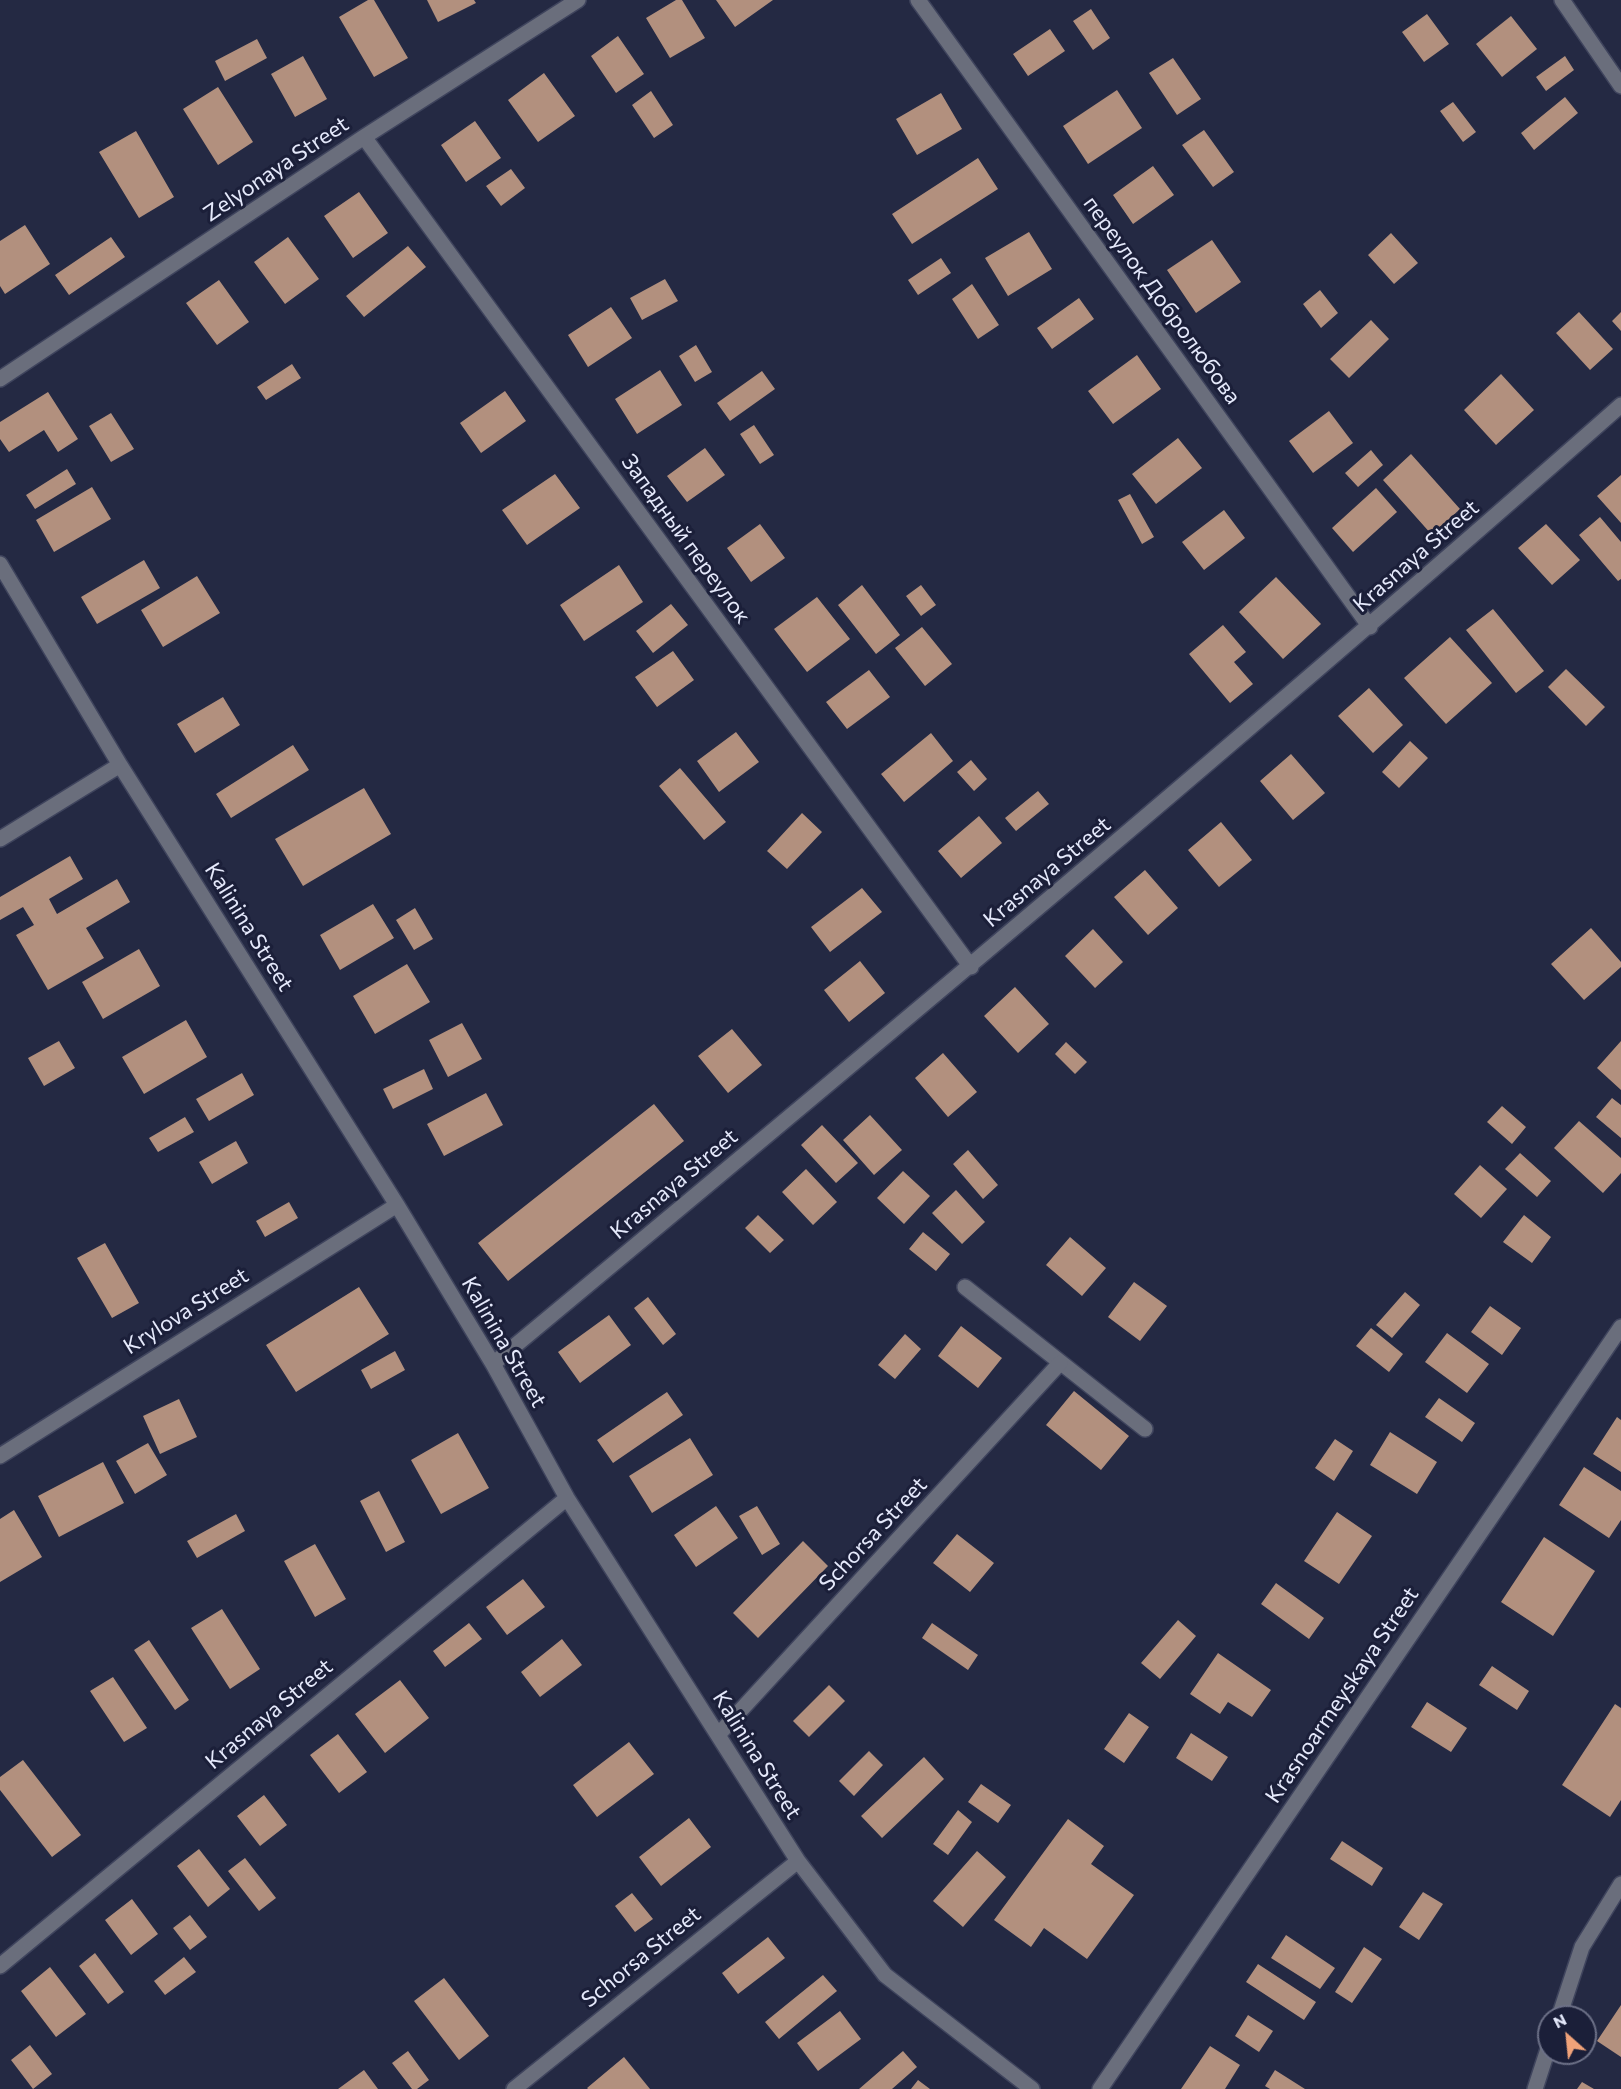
<!DOCTYPE html>
<meta charset="utf-8">
<style>
body{margin:0}
#map{position:relative;width:1621px;height:2089px;overflow:hidden;background:#242943;font-family:Commissioner,sans-serif}
canvas{display:block}
.north{position:absolute;left:1537px;top:2005px;width:60px;height:60px;box-sizing:border-box;background:#1b1f39;border:2px solid #6c7087;border-radius:50%;rotate:333deg;font-size:16px;font-weight:700;line-height:24px;text-align:center;color:#e5e9fb}
.north::after{content:'';display:block;margin:auto;width:21px;height:27px;background:#f0a279;clip-path:polygon(50% 0,100% 100%,50% 72%,0 100%)}
</style>
<div id="map">
<canvas width="1621" height="2089"></canvas>
<div class="north">N</div>
</div>
<script>
const ctx = document.querySelector('canvas').getContext('2d');
ctx.lineJoin = 'round';
function fillPath(path, color) {
  ctx.fillStyle = color;
  ctx.fill(path, 'evenodd');
}
function strokePath(path, color, width, dash) {
  ctx.strokeStyle = color;
  ctx.lineWidth = width;
  ctx.lineCap = dash ? 'butt' : 'round';
  ctx.setLineDash(dash || []);
  ctx.stroke(path);
}
function drawText(font, color, halo, rows, align = 'center') {
  ctx.font = font + ' Commissioner,sans-serif';
  ctx.lineWidth = 6;
  ctx.setLineDash([]);
  ctx.textBaseline = 'middle';
  ctx.strokeStyle = halo;
  ctx.fillStyle = color;
  for (const [text, x, y, turn = 0] of rows) {
    ctx.save();
    ctx.translate(x, y);
    ctx.rotate((+turn || 0) * Math.PI / 180);
    ctx.textAlign = isNaN(turn) ? turn : align;
    if (halo) ctx.strokeText(text, 0, 0);
    ctx.fillText(text, 0, 0);
    ctx.restore();
  }
}
fillPath(new Path2D(`
 M368 0H374L408 58 374 77 339 17Z
 M427 0H474L476 3 438 22Z
 M676 0H682L705 38 670 58 646 18Z
 M716 0H773L735 27Z
 M1091 9 1110 38 1093 50 1073 21Z
 M1427 14 1449 44 1424 62 1402 32Z
 M1511 16 1537 49 1502 77 1476 44Z
 M1050 29 1065 51 1028 76 1013 54Z
 M618 36 644 74 616 93 591 56Z
 M257 39 267 58 225 81 215 61Z
 M303 56 327 99 295 117 271 74Z
 M1565 56 1574 70 1546 91 1536 77Z
 M1173 58 1201 99 1177 115 1149 73Z
 M544 73 575 116 538 142 508 100Z
 M218 87 253 142 218 165 183 109Z
 M1117 90 1142 128 1088 164 1063 126Z
 M651 91 673 125 654 138 632 105Z
 M941 93 962 129 917 155 896 119Z
 M1565 97 1578 113 1534 150 1521 133Z
 M1453 102 1476 132 1463 142 1440 111Z
 M475 121 501 158 466 182 441 145Z
 M1204 130 1234 172 1213 187 1182 145Z
 M136 131 174 197 139 218 99 152Z
 M978 158 998 189 912 244 892 214Z
 M1153 166 1174 195 1133 224 1113 195Z
 M511 169 525 188 501 206 486 186Z
 M359 192 388 233 353 258 324 216Z
 M25 225 50 264 5 294 0 286V241Z
 M1029 232 1052 269 1008 296 985 258Z
 M1391 233 1418 263 1394 284 1368 255Z
 M111 237 125 257 69 295 55 275Z
 M288 237 319 279 285 304 254 262Z
 M1212 240 1241 282 1196 313 1167 270Z
 M408 246 426 267 364 317 346 296Z
 M941 258 951 273 918 295 908 280Z
 M665 279 678 301 642 320 630 298Z
 M219 280 249 322 217 345 186 303Z
 M972 284 999 325 978 339 952 299Z
 M1320 290 1338 313 1321 328 1303 304Z
 M1079 298 1094 319 1052 349 1037 328Z
 M611 307 632 338 588 367 568 335Z
 M1579 312 1613 349 1590 370 1556 333Z
 M1621 312V331L1612 321Z
 M1371 320 1389 339 1349 378 1330 359Z
 M696 345 712 372 695 382 679 356Z
 M1137 355 1161 389 1113 424 1088 391Z
 M292 364 301 378 266 400 257 387Z
 M660 370 682 405 637 434 615 399Z
 M762 371 775 389 730 421 717 403Z
 M1501 374 1534 410 1496 445 1464 410Z
 M505 391 526 421 481 453 460 423Z
 M48 392 78 439 58 452 44 430 9 452 0 439V422Z
 M1329 411 1353 443 1313 473 1289 441Z
 M111 413 134 449 111 462 89 426Z
 M754 425 774 455 760 464 740 434Z
 M1178 438 1202 468 1156 504 1132 474Z
 M705 448 725 475 687 502 667 476Z
 M1371 450 1383 465 1358 487 1345 473Z
 M1411 454 1460 509 1432 535 1383 480Z
 M67 469 76 484 35 509 26 495Z
 M555 474 580 508 527 545 502 510Z
 M1621 475V523L1597 496Z
 M92 487 111 519 54 552 36 520Z
 M1376 488 1397 512 1353 552 1332 528Z
 M1130 494 1154 537 1142 544 1118 500Z
 M1224 510 1245 538 1204 570 1182 542Z
 M1600 517 1621 542V579L1618 581 1579 535Z
 M760 524 785 558 751 582 727 548Z
 M1546 524 1580 560 1552 585 1518 548Z
 M144 560 160 588 97 624 81 597Z
 M619 565 643 602 584 641 560 605Z
 M197 576 220 613 163 647 141 610Z
 M1276 577 1321 624 1283 659 1239 612Z
 M862 585 900 635 876 654 838 605Z
 M921 585 936 605 921 616 906 596Z
 M817 597 850 639 807 672 774 629Z
 M671 604 688 625 653 653 636 631Z
 M1493 609 1544 671 1516 693 1466 630Z
 M1223 625 1246 652 1234 662 1253 684 1230 703 1189 654Z
 M922 627 952 664 925 686 895 648Z
 M1450 637 1492 683 1446 724 1404 678Z
 M673 651 694 680 657 707 635 677Z
 M1566 669 1605 707 1586 726 1548 687Z
 M869 670 890 697 847 729 826 702Z
 M1369 688 1403 725 1373 753 1338 716Z
 M223 697 240 725 195 753 177 724Z
 M736 732 759 762 719 792 697 761Z
 M931 733 953 761 904 802 881 774Z
 M1410 741 1428 758 1399 788 1382 772Z
 M293 745 309 770 231 818 216 794Z
 M1291 754 1325 793 1293 820 1260 781Z
 M971 760 987 779 974 791 957 772Z
 M680 768 726 822 704 840 659 786Z
 M364 788 391 834 303 886 275 839Z
 M1038 791 1049 804 1016 831 1005 818Z
 M802 813 822 832 787 869 767 851Z
 M979 816 1002 843 961 878 938 851Z
 M1221 822 1252 860 1219 887 1188 850Z
 M70 856 83 879 49 899 57 914 117 879 130 902 86 928 104 958 48 990 16 935 34 925 23 907 0 920V897Z
 M1145 870 1178 908 1148 935 1114 897Z
 M862 888 882 912 830 952 811 927Z
 M373 904 394 938 340 970 320 935Z
 M415 908 433 939 414 950 396 920Z
 M1591 928 1621 962V967L1584 1000 1551 964Z
 M1093 929 1123 962 1095 988 1065 956Z
 M139 949 160 986 103 1019 82 982Z
 M860 961 885 993 849 1022 824 990Z
 M407 964 430 1002 375 1034 353 996Z
 M1015 987 1049 1024 1018 1053 984 1016Z
 M186 1020 207 1057 144 1094 122 1057Z
 M462 1023 482 1059 448 1077 429 1040Z
 M732 1029 762 1065 728 1093 698 1056Z
 M59 1041 75 1068 44 1086 28 1058Z
 M1621 1041V1090L1597 1068Z
 M1066 1042 1087 1062 1075 1074 1055 1054Z
 M943 1053 977 1092 948 1117 915 1078Z
 M424 1069 433 1089 393 1109 383 1089Z
 M242 1073 254 1095 209 1121 196 1099Z
 M486 1093 503 1125 444 1156 427 1124Z
 M1612 1098 1621 1105V1138L1596 1117Z
 M654 1104 684 1141 508 1281 478 1243Z
 M1502 1106 1526 1127 1512 1144 1487 1122Z
 M870 1115 902 1150 874 1175 843 1140Z
 M185 1117 194 1132 158 1152 149 1138Z
 M1579 1121 1621 1158V1173L1603 1193 1554 1148Z
 M822 1125 858 1163 836 1183 801 1145Z
 M236 1141 248 1163 212 1184 199 1162Z
 M968 1150 998 1185 983 1199 953 1164Z
 M1520 1153 1551 1181 1537 1197 1505 1169Z
 M1480 1165 1507 1189 1481 1218 1454 1194Z
 M806 1169 837 1202 813 1225 782 1192Z
 M903 1171 930 1196 904 1224 877 1198Z
 M956 1190 985 1222 962 1244 932 1213Z
 M289 1202 298 1218 265 1237 256 1221Z
 M758 1215 784 1240 770 1253 745 1228Z
 M1524 1215 1551 1237 1532 1263 1503 1242Z
 M923 1232 950 1254 936 1271 909 1249Z
 M1070 1237 1106 1268 1082 1296 1046 1265Z
 M105 1243 139 1303 112 1318 77 1258Z
 M1134 1282 1167 1306 1140 1341 1108 1317Z
 M359 1287 389 1334 296 1392 266 1345Z
 M1405 1292 1420 1305 1392 1338 1376 1325Z
 M648 1297 676 1334 663 1345 634 1308Z
 M1490 1306 1521 1328 1502 1355 1471 1332Z
 M609 1315 631 1345 580 1383 558 1352Z
 M961 1326 1002 1358 978 1388 938 1356Z
 M1371 1328 1403 1354 1389 1372 1356 1346Z
 M1447 1333 1489 1364 1467 1393 1425 1362Z
 M905 1334 921 1349 895 1379 878 1365Z
 M395 1351 405 1370 371 1389 361 1370Z
 M1074 1391 1129 1436 1101 1470 1046 1425Z
 M667 1392 683 1415 613 1463 597 1440Z
 M1439 1398 1475 1423 1462 1442 1425 1417Z
 M179 1399 197 1437 160 1454 143 1416Z
 M1617 1417 1621 1420V1472L1593 1454Z
 M1390 1432 1437 1462 1417 1494 1370 1465Z
 M458 1433 489 1488 441 1514 411 1460Z
 M690 1438 713 1475 652 1513 629 1476Z
 M1335 1439 1353 1451 1334 1481 1315 1468Z
 M148 1443 167 1475 135 1494 116 1461Z
 M103 1462 124 1503 59 1537 38 1496Z
 M1584 1467 1621 1491V1520L1609 1538 1559 1505Z
 M379 1491 405 1542 386 1552 360 1501Z
 M716 1506 738 1538 696 1567 674 1535Z
 M757 1506 780 1544 762 1555 739 1516Z
 M14 1510 42 1557 0 1582V1519Z
 M1337 1512 1372 1536 1339 1584 1304 1561Z
 M236 1514 245 1531 197 1558 187 1541Z
 M957 1534 994 1563 970 1592 933 1563Z
 M1544 1537 1595 1571 1553 1636 1501 1602Z
 M803 1541 828 1566 758 1638 733 1613Z
 M315 1544 346 1599 315 1617 284 1561Z
 M523 1579 545 1607 507 1635 486 1607Z
 M1276 1583 1324 1618 1309 1639 1261 1604Z
 M222 1609 260 1669 230 1689 191 1628Z
 M1178 1620 1196 1636 1160 1679 1141 1663Z
 M469 1623 482 1639 445 1667 433 1651Z
 M932 1623 978 1655 968 1670 922 1638Z
 M562 1639 582 1665 540 1697 521 1672Z
 M149 1640 189 1700 175 1710 134 1650Z
 M1218 1653 1271 1690 1252 1717 1228 1702 1220 1714 1190 1694Z
 M1492 1666 1529 1691 1517 1710 1479 1685Z
 M113 1677 147 1728 124 1742 90 1691Z
 M400 1680 429 1718 385 1753 355 1714Z
 M829 1685 845 1701 809 1737 793 1721Z
 M1427 1702 1467 1728 1451 1752 1411 1727Z
 M1615 1704 1621 1708V1800L1610 1817 1562 1785Z
 M1129 1713 1149 1727 1124 1763 1104 1749Z
 M1191 1733 1228 1757 1212 1781 1176 1758Z
 M338 1734 367 1772 339 1793 310 1755Z
 M629 1742 654 1774 597 1817 573 1785Z
 M869 1751 883 1765 854 1796 839 1781Z
 M924 1757 944 1779 882 1838 861 1816Z
 M23 1760 81 1835 52 1857 0 1790V1777Z
 M981 1784 1011 1805 998 1823 968 1802Z
 M264 1795 287 1825 260 1846 237 1816Z
 M958 1810 972 1822 948 1855 933 1844Z
 M689 1818 711 1847 661 1886 639 1857Z
 M1068 1819 1104 1846 1091 1864 1134 1895 1087 1959 1044 1928 1031 1947 994 1920Z
 M1342 1841 1383 1868 1372 1886 1330 1859Z
 M199 1849 230 1889 208 1907 177 1866Z
 M977 1851 1006 1877 963 1927 933 1901Z
 M245 1858 276 1898 259 1911 228 1871Z
 M1423 1892 1443 1904 1419 1940 1399 1927Z
 M632 1893 653 1919 635 1932 615 1906Z
 M132 1899 158 1934 131 1955 105 1920Z
 M190 1915 207 1937 190 1950 173 1928Z
 M1286 1935 1335 1968 1320 1989 1271 1958Z
 M768 1937 785 1958 738 1994 722 1973Z
 M1364 1947 1382 1959 1352 2003 1335 1992Z
 M95 1953 124 1992 108 2004 79 1966Z
 M184 1957 196 1972 165 1995 154 1981Z
 M1258 1964 1316 2002 1304 2020 1246 1982Z
 M50 1967 86 2014 56 2037 21 1991Z
 M823 1975 837 1991 779 2039 765 2022Z
 M444 1978 489 2036 459 2060 414 2001Z
 M1621 2005V2057L1597 2041Z
 M840 2011 861 2039 818 2071 797 2043Z
 M1248 2015 1273 2031 1259 2052 1235 2036Z
 M30 2045 52 2074 33 2089 11 2060Z
 M1210 2046 1240 2065 1225 2089H1181Z
 M408 2051 429 2080 417 2089H412L392 2063Z
 M903 2051 917 2067 892 2089H859Z
 M624 2057 650 2089H588L587 2088Z
 M364 2070 378 2089H338Z
 M1275 2070 1305 2089H1270L1265 2086Z
 M918 2080 930 2089H911Z
 M1582 2082 1594 2089H1577Z`), '#b2907e');
const service = new Path2D(`
 M965 1287 1145 1429`);
const minor = new Path2D(`
 M918 0 1370 627
 M1562 0 1621 86
 M364 137 971 967
 M0 379 364 137 578 0
 M0 564 120 765 397 1205 493 1364 567 1498 798 1861 885 1975 1032 2089
 M0 839 120 765
 M493 1364C873 1048 1251 732 1621 405
 M0 1456 397 1205
 M718 1735 1060 1363
 M0 1966 567 1498
 M1559 2017 1582 1947 1621 1884
 M514 2089 798 1861
 M1100 2089 1621 1327
 M1535 2089 1549 2046`);
strokePath(service, '#3f445d', 18);
strokePath(minor, '#3f445d', 18);
strokePath(service, '#6a6e7c', 15);
strokePath(minor, '#6a6e7c', 15);
drawText('22px', '#e5e9fb', '#1b1f39', [
 ["Zelyonaya Street",276,169,-34],
 ["переулок Добролюбова",1162,300,54],
 ["Западный переулок",686,539,54],
 ["Krasnaya Street",1416,556,-41],
 ["Krasnaya Street",1047,872,-40],
 ["Kalinina Street",249,927,58],
 ["Krasnaya Street",674,1184,-40],
 ["Krylova Street",186,1311,-32],
 ["Kalinina Street",504,1342,60],
 ["Schorsa Street",873,1534,-47],
 ["Krasnoarmeyskaya Street",1342,1695,-56],
 ["Krasnaya Street",269,1714,-40],
 ["Kalinina Street",757,1755,58],
 ["Schorsa Street",641,1957,-39]
]);
</script>
